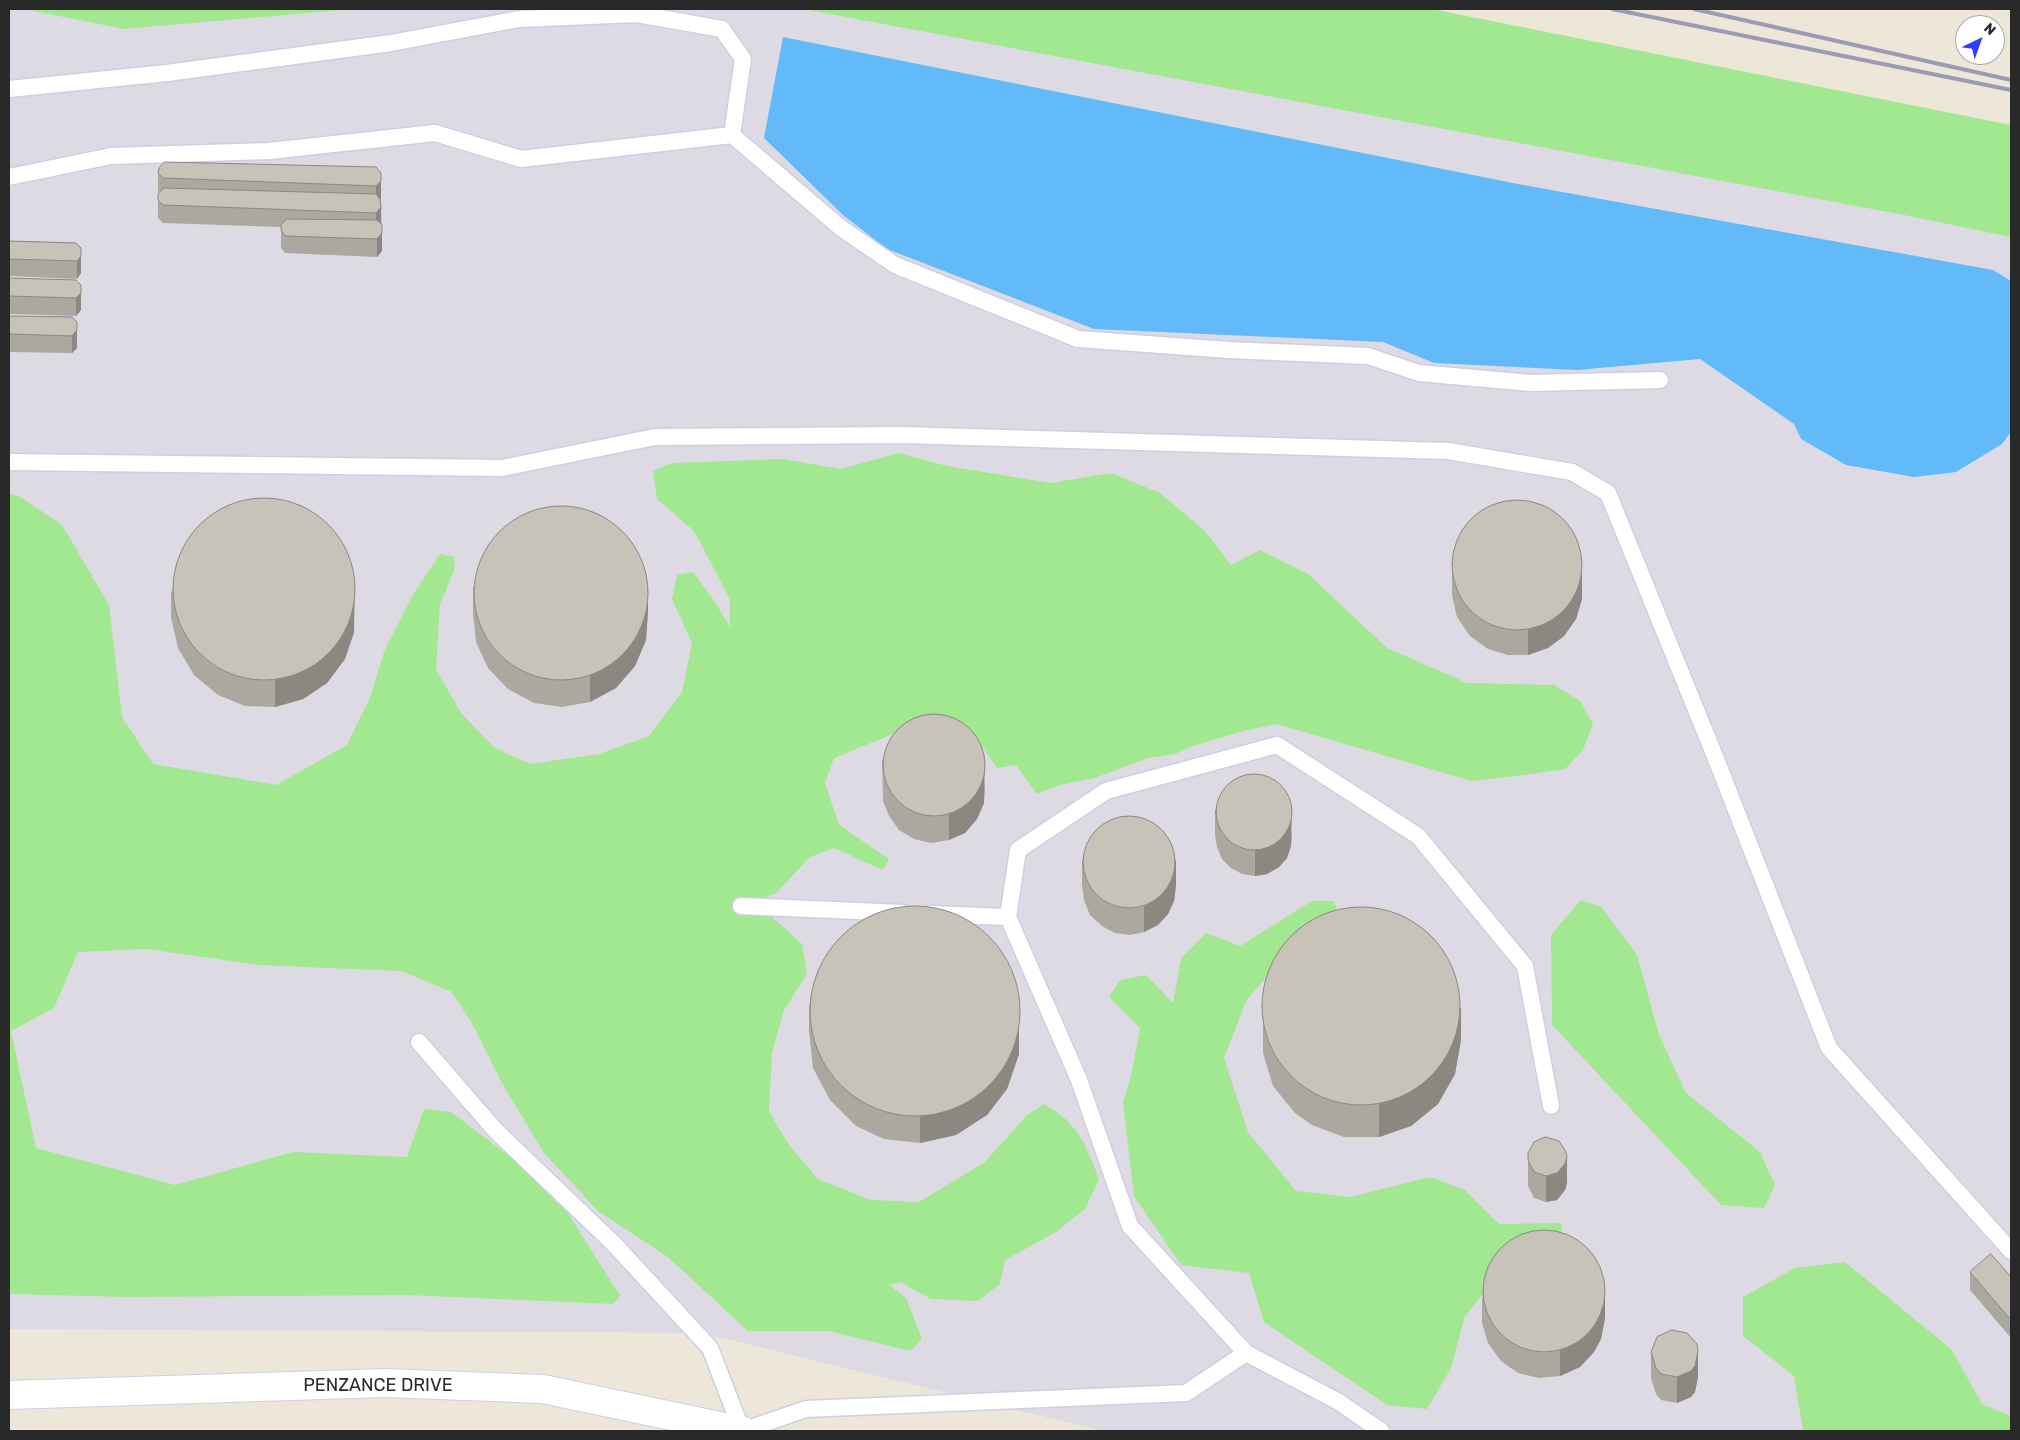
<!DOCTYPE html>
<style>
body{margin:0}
#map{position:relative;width:2020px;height:1440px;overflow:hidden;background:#ece7d9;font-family:Rubik,sans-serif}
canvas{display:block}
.frame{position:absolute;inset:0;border:10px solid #292929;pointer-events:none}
.north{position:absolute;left:1955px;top:15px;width:50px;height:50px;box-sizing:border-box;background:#fff;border:1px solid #a9a9a9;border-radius:50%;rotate:42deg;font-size:14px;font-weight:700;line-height:20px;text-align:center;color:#292929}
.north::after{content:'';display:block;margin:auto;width:18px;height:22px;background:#333cff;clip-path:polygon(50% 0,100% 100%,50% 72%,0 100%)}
</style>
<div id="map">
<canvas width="2020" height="1440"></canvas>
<div class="frame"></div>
<div class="north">N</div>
</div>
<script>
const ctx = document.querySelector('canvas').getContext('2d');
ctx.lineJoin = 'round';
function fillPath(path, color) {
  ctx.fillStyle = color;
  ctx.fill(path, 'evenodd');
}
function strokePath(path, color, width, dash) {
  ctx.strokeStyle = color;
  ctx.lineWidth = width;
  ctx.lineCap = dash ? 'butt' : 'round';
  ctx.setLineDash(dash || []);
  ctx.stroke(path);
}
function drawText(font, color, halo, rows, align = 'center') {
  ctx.font = font + ' Rubik,sans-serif';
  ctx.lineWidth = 4;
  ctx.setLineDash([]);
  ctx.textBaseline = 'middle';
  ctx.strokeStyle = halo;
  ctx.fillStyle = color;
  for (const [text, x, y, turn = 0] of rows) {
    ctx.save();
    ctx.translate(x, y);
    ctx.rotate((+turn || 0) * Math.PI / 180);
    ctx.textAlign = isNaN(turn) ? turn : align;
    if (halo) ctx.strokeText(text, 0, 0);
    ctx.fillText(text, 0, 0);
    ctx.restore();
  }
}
fillPath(new Path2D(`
 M9 9H1182L2011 192V1431H1103L702 1333 9 1329Z`), '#dedae4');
fillPath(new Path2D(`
 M24 9H353L124 29Z
 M803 9H1432L2011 125V237L1899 214Z
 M899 453 947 466 1050 483 1111 473 1160 493 1205 531 1231 565 1260 550 1308 574 1387 648 1467 683 1554 685 1580 701 1593 724 1583 750 1565 769 1523 775 1472 781 1276 724 1239 732 1193 746 1175 754 1148 758 1095 778 1059 785 1037 794 1016 765 997 768 977 739 905 729 834 758 825 783 839 825 889 859 883 870 834 848 810 857 776 893 742 906 771 916 802 944 807 974 784 1010 772 1053 769 1112 790 1146 818 1179 871 1200 919 1202 985 1162 1027 1115 1044 1104C1077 1122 1086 1144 1099 1179L1085 1209 1056 1232 1005 1260 1000 1284 978 1301 931 1299 900 1282 889 1285 906 1298 922 1339 910 1351 829 1331H748L668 1257 598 1211 544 1153 502 1083 474 1027 452 992 401 971 259 965 146 949 78 952 54 1008 11 1031 36 1148 175 1185 293 1152 407 1157 424 1109 451 1112 553 1189 620 1296 613 1304 406 1295 128 1297 9 1294V494L19 496 62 525 109 605 122 717 153 764 276 785 347 745 370 698 385 649 414 593 440 554 454 557 455 568 440 604 436 669 461 713 495 748 530 764 599 754 649 736 682 692 692 643 672 599 677 575 693 572 713 599 730 627V599L694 531 657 499 653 471 672 463 783 459 841 469Z
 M1581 900 1601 907 1637 955 1659 1035 1686 1093 1760 1152 1775 1185 1764 1208 1721 1205 1552 1025 1551 935Z
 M1312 901H1334L1339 916 1291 948 1246 1001 1224 1058 1248 1132 1296 1191 1350 1197 1430 1177 1465 1190 1499 1224 1561 1223 1562 1231 1552 1244 1520 1250 1465 1316 1451 1368 1427 1409 1387 1405 1264 1322 1249 1273 1181 1265 1134 1196 1123 1102 1131 1076 1140 1028 1109 997 1120 980 1146 975 1173 1003 1181 958 1206 933 1240 946Z
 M1845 1262 1952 1350 1982 1404 2011 1416V1431H1803L1794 1376 1743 1336V1297L1795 1268Z`), '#a1e890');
fillPath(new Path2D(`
 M783 37 1518 184 1993 270 2011 281V432L2002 444 1956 472 1914 477 1846 465 1801 439 1794 424 1700 359 1577 370 1434 363 1383 342 1094 329 887 249 843 215 764 138Z`), '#62bbf8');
const lane = new Path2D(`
 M9 89 167 73 391 43 519 19 637 14 722 29 743 59 732 135 841 228 895 265 1078 339 1229 350 1368 356 1419 373 1531 383 1660 380
 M9 177 111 156 269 151 435 133 521 159 732 135
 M9 462 502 468 655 437 901 435 1448 451 1572 472 1608 493 1716 759 1829 1048 2011 1251
 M741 906 903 913
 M930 914 1008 917
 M419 1042 495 1130 614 1244 710 1348 742 1431 806 1409 1186 1393 1246 1353 1130 1226 1079 1080 1008 917 1018 850 1106 791 1277 745 1418 836 1525 966 1551 1106
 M1246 1353 1339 1402 1381 1431`);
const street = new Path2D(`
 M9 1395 386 1383 543 1389 743 1431`);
strokePath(lane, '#cecfe3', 19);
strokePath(street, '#cecfe3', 30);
strokePath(lane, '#fff', 16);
strokePath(street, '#fff', 28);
strokePath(new Path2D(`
 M1612 9 2011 90
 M1694 9 2011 80`), '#9b9bb5', 4);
fillPath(new Path2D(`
 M376 167 381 198V199L382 251 377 257 285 253 281 248V227L163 223 158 218V194L160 193 158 191V173Z
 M9 241 76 243 81 273 77 279 9 276Z
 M9 278 76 280 81 310 76 316 9 314Z
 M9 316 72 317 77 348 72 353 9 352Z
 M1452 569 1582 599 1576 619 1564 636 1548 648 1528 655H1508L1488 649 1470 636 1457 617 1452 595Z
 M473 587 648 611 646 640 635 666 616 688 590 702 562 707 534 703 508 689 488 668 476 642 473 613Z
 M171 591 354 632 345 659 327 683 303 699 275 707 245 706 218 695 194 675 178 648 171 617Z
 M882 759 985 785 984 803 977 819 965 833 949 840 931 843 914 839 899 830 889 816 883 801Z
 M1215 809 1292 833 1291 846 1287 858 1279 867 1267 874 1255 876 1242 874 1231 868 1222 859 1217 847 1215 835Z
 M1082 859 1176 885 1174 901 1168 914 1158 925 1144 932 1130 935 1115 933 1102 926 1090 915 1084 900 1082 885Z
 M809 1005 1019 1054 1007 1089 987 1115 956 1135 920 1143 884 1139 856 1126 830 1100 813 1068 809 1031Z
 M1263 1020 1461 1040 1455 1074 1438 1104 1411 1126 1379 1137H1344L1312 1125 1295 1113 1273 1086 1263 1053Z
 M1528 1153 1567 1183 1565 1190 1557 1200 1546 1202 1534 1198 1528 1186Z
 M1970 1272 2011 1277V1338L1970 1290Z
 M1482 1297 1605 1318 1601 1339 1594 1352 1580 1367 1560 1376 1539 1378 1518 1373 1501 1361 1488 1343 1482 1323Z
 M1651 1352 1698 1377 1695 1392 1691 1397 1677 1403 1661 1400 1656 1394 1651 1378Z`), '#aba89f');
fillPath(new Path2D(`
 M381 181V198L376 204V186Z
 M381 207V225L376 230V213Z
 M382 233V251L377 257V239Z
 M81 248V273L77 279V261Z
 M81 293V310L76 316V298Z
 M77 330V348L72 353V336Z
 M1582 573V599L1576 619 1564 636 1548 648 1528 655V629Z
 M355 577 354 632 345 659 327 683 303 699 275 707V681Z
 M648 585V611L646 640 635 666 616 688 590 702V676Z
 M985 759 984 803 977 819 965 833 949 840V814Z
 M1292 807 1291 846 1287 858 1279 867 1267 874 1255 876V850Z
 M1176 859V885L1174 901 1168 914 1158 925 1144 932V906Z
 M1461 1007V1040L1455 1074 1438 1104 1411 1126 1379 1137V1104Z
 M1019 1028V1054L1007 1089 987 1115 956 1135 920 1143V1117Z
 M1567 1157V1183L1565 1190 1557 1200 1546 1202V1176Z
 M1605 1292V1318L1601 1339 1594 1352 1580 1367 1560 1376V1350Z
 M1698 1351V1377L1695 1392 1691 1397 1677 1403V1377Z`), '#8b8882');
const building = new Path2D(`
 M165 162 376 167 381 173V181L376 186 163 178 158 173 159 168Z
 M164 188 376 194 380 199 381 207 376 213 163 205 158 200V194Z
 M287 219 377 220 382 225V233L377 239 285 236 281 230V225Z
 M9 241 76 243 81 248V256L77 261 9 259Z
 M9 278 76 280 81 285V293L76 298 9 296Z
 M9 316 72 317 77 322V330L72 336 9 334Z
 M173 589a91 91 0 1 1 182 0a91 91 0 1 1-182 0Z
 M1452 565a65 65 0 1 1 130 0a65 65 0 1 1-130 0Z
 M474 593a87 87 0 1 1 174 0a87 87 0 1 1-174 0Z
 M883 765a51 51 0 1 1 102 0a51 51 0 1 1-102 0Z
 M1216 812a38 38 0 1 1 76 0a38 38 0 1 1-76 0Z
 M1083 862a46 46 0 1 1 92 0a46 46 0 1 1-92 0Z
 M810 1011a105 105 0 1 1 210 0a105 105 0 1 1-210 0Z
 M1262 1006a99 99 0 1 1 198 0a99 99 0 1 1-198 0Z
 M1546 1137 1559 1141 1566 1152 1567 1157 1565 1164 1557 1173 1546 1176 1534 1172 1528 1160V1153L1534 1142Z
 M1483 1291a61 61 0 1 1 122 0a61 61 0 1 1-122 0Z
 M1991 1254 2011 1277V1320L1970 1272Z
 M1672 1330 1687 1333 1697 1344 1698 1351 1695 1366 1691 1371 1677 1377 1661 1374 1656 1368 1651 1352 1657 1337Z`);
fillPath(building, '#c7c3b9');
strokePath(building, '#8b8882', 1);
drawText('18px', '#292929', '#fff', [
 ["PENZANCE DRIVE",378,1386]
]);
</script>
